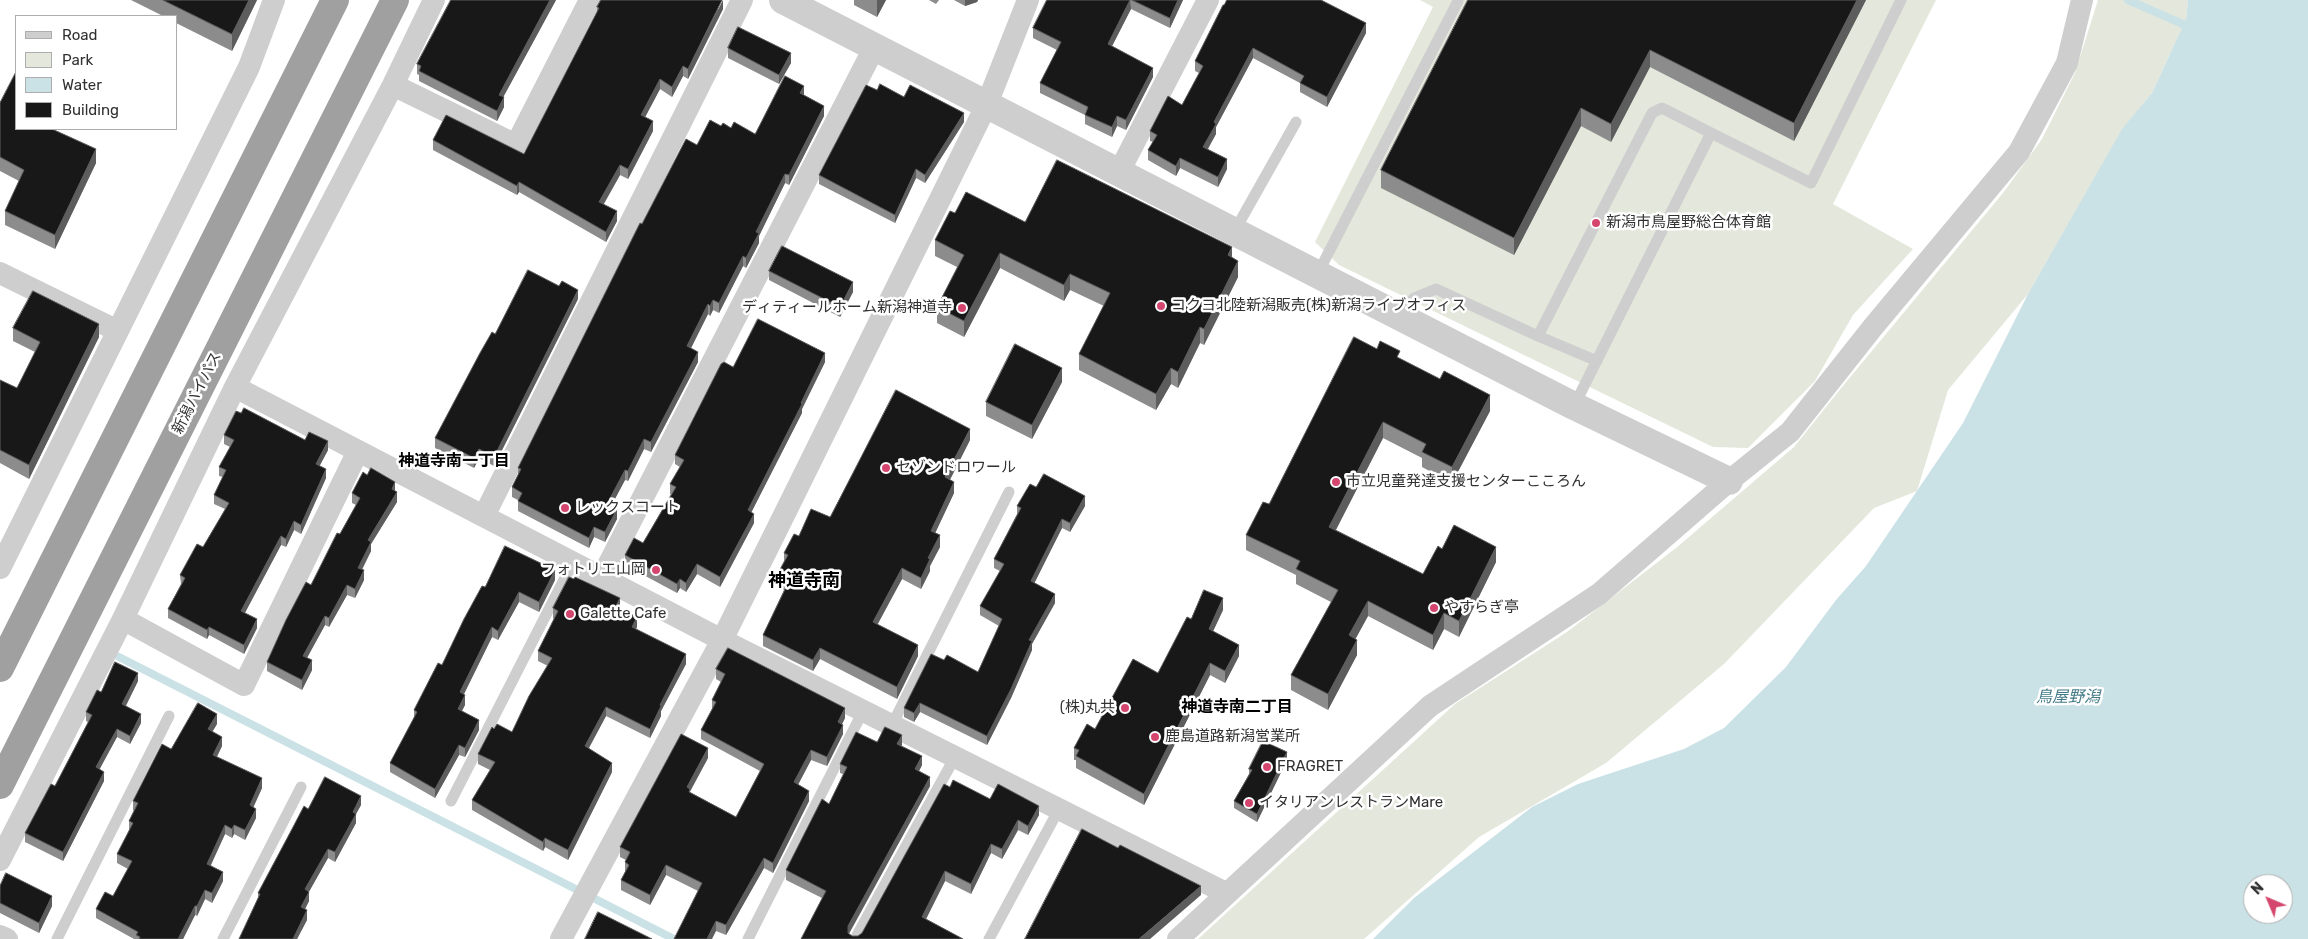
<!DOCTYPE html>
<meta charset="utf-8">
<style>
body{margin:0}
#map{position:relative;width:2308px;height:939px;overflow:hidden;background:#fff;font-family:Rubik,sans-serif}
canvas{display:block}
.legend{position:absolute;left:15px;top:15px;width:162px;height:115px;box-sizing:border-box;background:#fff;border:1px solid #adadad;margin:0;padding:6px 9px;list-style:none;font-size:15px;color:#313131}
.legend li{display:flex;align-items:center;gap:10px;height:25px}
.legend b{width:25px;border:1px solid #adadad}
.north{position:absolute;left:2243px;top:874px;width:50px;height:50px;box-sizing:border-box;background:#fff;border:1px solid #adadad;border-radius:50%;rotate:315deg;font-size:14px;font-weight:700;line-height:20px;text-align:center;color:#313131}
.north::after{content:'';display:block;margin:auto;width:18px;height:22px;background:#d5466e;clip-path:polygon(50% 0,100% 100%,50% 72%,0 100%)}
</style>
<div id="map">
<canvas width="2308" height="939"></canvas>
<ul class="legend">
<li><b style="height:6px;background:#cecece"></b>Road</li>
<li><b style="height:14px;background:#e4e7db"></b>Park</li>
<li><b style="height:14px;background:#cae1e6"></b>Water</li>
<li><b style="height:14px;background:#181818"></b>Building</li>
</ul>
<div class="north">N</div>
</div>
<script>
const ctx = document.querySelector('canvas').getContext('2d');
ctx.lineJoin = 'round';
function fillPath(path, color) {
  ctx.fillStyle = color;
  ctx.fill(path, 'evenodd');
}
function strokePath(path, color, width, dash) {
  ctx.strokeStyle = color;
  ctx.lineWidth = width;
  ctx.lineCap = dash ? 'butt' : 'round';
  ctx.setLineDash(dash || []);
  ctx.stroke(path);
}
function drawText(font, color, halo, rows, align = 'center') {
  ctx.font = font + ' Rubik,"Noto Sans JP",sans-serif';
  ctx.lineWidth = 5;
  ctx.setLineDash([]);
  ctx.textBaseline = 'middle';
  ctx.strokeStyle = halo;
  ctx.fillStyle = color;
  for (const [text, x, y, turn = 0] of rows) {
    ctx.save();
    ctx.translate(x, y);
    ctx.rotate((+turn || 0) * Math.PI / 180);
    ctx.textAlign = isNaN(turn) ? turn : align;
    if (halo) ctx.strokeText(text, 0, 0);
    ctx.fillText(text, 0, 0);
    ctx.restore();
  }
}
fillPath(new Path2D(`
 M1420 0H1936L1833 204 1913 249 1853 315 1815 381 1748 448 1713 447 1339 265 1315 242 1433 7Z
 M2098 0H2188L2186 19 2152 93 2122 130 2028 294 1948 390 1917 491 1874 508 1724 664 1606 763 1479 837 1364 939H1198L1455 704 1567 632 1676 548 1794 447 1842 387 2003 193 2042 139 2075 73Z`), '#e4e7db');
fillPath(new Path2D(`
 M2188 0H2308V939H1373L1414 898 1532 807 1578 784 1684 749 1724 728 1786 667 1836 600 1866 566 1963 423 2028 294 2122 129 2152 93 2186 19ZM2253 884H2283V914H2253Z`), '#cae1e6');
strokePath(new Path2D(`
 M2128 0 2192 28
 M119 657 674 939`), '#cae1e6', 8);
strokePath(new Path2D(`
 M1711 133 1811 183 1901 0
 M1234 232 1296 122
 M1317 275 1458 1
 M1399 317 1414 298 1436 289 1538 336 1652 113 1662 108 1711 133 1574 406
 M1538 336 1597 361
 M892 725 1009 492
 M451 801 573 562
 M57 939 169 716
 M223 939 301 787
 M748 939 863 711
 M855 939 955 757
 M989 939 1059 809`), '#cecece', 11);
strokePath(new Path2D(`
 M393 85 516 145 590 0
 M1119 172 1208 0
 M0 273 118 331
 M235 387 722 640 1226 893
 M484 516 742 0
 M0 568 249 67 274 0
 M602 577 875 46
 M123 619 244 685 358 451
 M0 860 123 619 235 387 393 85 434 0
 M0 936 7 939
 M561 939 722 640 790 503 987 104 1028 0
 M1178 939 1430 706 1599 594 1729 481 1790 432 1873 327 2019 152 2067 63 2082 0`), '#cecece', 22);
strokePath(new Path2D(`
 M783 0 1574 406 1729 481`), '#cecece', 28);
strokePath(new Path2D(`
 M0 668 335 0
 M0 785 395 0`), '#a0a0a0', 28);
fillPath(new Path2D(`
 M131 0H257L232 51 176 23V16H163Z
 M450 0H556L503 97 504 107 497 121 419 81V75L417 74V64L450 2Z
 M854 0H886L877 17 854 5Z
 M929 0H939L936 4Z
 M954 0H978L977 2 965 6Z
 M1047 0H1183L1170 28 1131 9 1112 46 1153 77 1126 130 1117 126 1112 137 1085 124V115L1040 93V83L1057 50 1033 38V28Z
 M1468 0H1866L1794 141 1650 67 1611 142 1581 126 1514 255 1381 188V170Z
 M1224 5 1366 33 1327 107 1300 92V83L1253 58 1216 127V134L1208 149 1227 169 1218 187 1180 168 1176 176 1148 160V150L1153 142 1150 141V131L1182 105 1199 73 1195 71V61Z
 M597 7 723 9 688 79 683 76 672 97 660 89 645 117 653 131 628 179 620 175 604 204 617 221 606 242 519 192 517 195 433 150V140L524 154 597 13Z
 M728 48 791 63 779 84 728 58Z
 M877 90 904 97 964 122 925 183 916 178 895 223 819 184V175Z
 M804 96 824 116 789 185 785 183 759 236V243L746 268 743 266 719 313 713 310 710 316 708 314 691 348 698 362 651 452 644 449 628 481 625 480 611 506 617 519 605 542 594 537 589 548 518 511V500L512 497V487L518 475V468L642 224 697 145 721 126 755 134Z
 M0 103 16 129 96 163 55 249 5 225V211L19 181 0 171Z
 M955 213 1025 222 1232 257 1238 277 1204 345 1200 343 1178 388 1171 384 1156 410 1079 370V354L1104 306 1070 290 1064 301 1000 268 964 337 937 323V307L957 267 935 256V240Z
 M769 271 853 292 840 317 769 280Z
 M578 299 494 466 479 458 474 468 435 448V438L495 334Z
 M13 328 99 337 29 479 0 463V380L17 388 35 352 13 341Z
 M1377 349 1400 359 1490 411 1452 483 1422 467V458L1383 438 1336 530 1423 574 1442 549 1496 562 1459 637 1444 629 1433 650 1368 616 1355 639 1357 655 1328 710 1291 690V675L1331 602 1296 584V575L1246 550V535L1269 504Z
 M825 362 802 409V413L751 512 754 523 720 587 697 574 686 592 680 588 677 593 625 565V555L643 543 671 494H670V484L680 467 675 464V455L733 367Z
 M1062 382 1032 439 986 416V402Z
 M224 435 305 440 328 450 319 466 326 478 301 534 294 530 286 547 281 545 245 613 257 628 244 654 209 635 207 639 168 618V609L181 584 180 575 203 547 225 509 214 504V495L223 477 219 476V467L230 447 224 444Z
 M970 440 950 480 954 493 935 533 940 547 930 566V571L921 589 902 579 877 624 918 656 897 699 820 659 813 671 763 646V635L784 590 777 586V575L784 561V553L799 536 830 517Z
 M1036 487 1085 506 1070 532 1062 528 1034 583 1055 603 1032 644V650L1011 698 987 745 920 712 914 722 904 717V708L944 660 978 672 999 626 980 615V606L1000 571 994 568V559L1017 514V506Z
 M395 491 397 502 371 544V551L362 570 364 580 355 598 347 595 329 627 325 625 307 658 312 670 302 690 267 671V662L356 505 352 503V493Z
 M574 579 620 608 637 627 636 629 686 664 661 711V716L650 738 606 716 589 748 612 772 568 860 545 847 543 851 472 810V800L490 770 478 764V754L494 729 512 732 548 666 538 661V651L554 619 553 618V608Z
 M555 580 539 612 519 602 498 640 492 637 464 694 465 705 462 711 479 730 465 757 459 755 435 798 390 772V763L414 718V710L442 665 485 587Z
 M1223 610 1213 631 1239 656 1225 683 1210 675 1144 805 1076 768V760H1074V748L1158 673 1191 619Z
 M716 669 845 718 842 724 843 734 827 766 811 760 798 785 809 801 773 873 764 868 726 935 716 931 698 891 666 875 650 905 621 890V880L625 872V862L626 860 620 857V847L708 758 690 792 736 817 760 771 701 739V730L712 709V700L721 682 716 679Z
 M138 681 126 706 141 723 130 744 117 737 99 769 104 781 63 861 25 842V833L55 786 88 722 86 721V712L101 692Z
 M217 724 212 732 222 746 217 757 262 788 253 807 256 818 245 840 234 834 232 838 225 834 211 865 223 881 212 903 205 899 197 916 195 915 183 939H134L96 918V909L113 896 128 869 117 863V854L130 831 129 830V821L134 811 133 810V801L171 749Z
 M877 742 902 745 901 746 922 765 919 771 930 786 849 934 852 936H858L862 933 950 787 1039 815 1028 835 1018 830 1002 859 991 853 971 894 945 881 926 919 963 939H801L822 898 786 880V870L829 804 843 774 840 773V764Z
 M1287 760 1257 822 1234 808V801L1249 774V769Z
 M361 805 356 814V823L335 862 328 858 309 891V901L305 909 307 920 297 939H239L258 898V893L308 809Z
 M0 886 52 906 39 933 0 913Z`), '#8c8c8c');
fillPath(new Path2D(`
 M249 0H257L232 51V34Z
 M550 0H556L499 105V95Z
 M723 0V9L688 79V69Z
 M877 0H886L877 17Z
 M965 0H978L977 2 965 6Z
 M1130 0 1131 9 1108 54V44Z
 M1178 0H1183L1170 28V18Z
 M1857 0H1866L1794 141V123Z
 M1366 23V33L1327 107V97Z
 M1253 48V58L1216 127V134L1203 157V147L1214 122Z
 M1650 50V67L1611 142V124Z
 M791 53V63L779 84V75Z
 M683 66V76L672 97V87Z
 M1153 68V77L1126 130V120Z
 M660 79V89L641 125V115Z
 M804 86V96L800 93Z
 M504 97V107L497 121V111Z
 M824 106V116L789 185V175Z
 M1581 108V126L1514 255V238Z
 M964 113V122L925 183V175Z
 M1117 116V126L1112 137V127Z
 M653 121V131L628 179V169Z
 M96 149V163L55 249V235Z
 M1180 158V168L1176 176V166Z
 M1227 159V169L1218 187V177Z
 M620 165V175L599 212V202Z
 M916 169V178L895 223V215Z
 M785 174V183L759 236V243L746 268V258L756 232Z
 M519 182V192L517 195V186Z
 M617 211V221L606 242V232Z
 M1232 247V263L1228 255Z
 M1000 253V268L964 337V321Z
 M743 256V266L719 313V303Z
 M1238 261V277L1204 345V329Z
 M1070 274V290L1064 301V285Z
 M853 282V292L840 317V307Z
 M578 290V299L494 466V457Z
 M713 300V310L710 316V306Z
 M708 304V314L687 356V346Z
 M99 324V337L29 479V465Z
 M1200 327V343L1178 388V372Z
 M698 352V362L651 452V442Z
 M825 353V362L802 409V413L748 519V510Z
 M1062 368V382L1032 439V425Z
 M1171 368V384L1156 410V394Z
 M1490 395V411L1452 483V467Z
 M1383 422V438L1329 543V527Z
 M970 429V440L945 489V477Z
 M644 439V449L628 481V471Z
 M328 441V450L316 473V464Z
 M479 449V458L474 468V458Z
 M326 469V478L301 534V525Z
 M625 470V480L607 514V504Z
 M395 482V491L392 489Z
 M954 482V493L931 542V531Z
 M397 492V502L371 544V551L358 577V568L368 540Z
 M1085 496V506L1070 532V523Z
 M617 509V519L605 542V532Z
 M754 514V523L720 587V577Z
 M1062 519V528L1031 590V581Z
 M294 521V530L286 547V539Z
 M594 527V537L589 548V538Z
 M940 535V547L930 566V571L921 589V578L928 558Z
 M281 536V545L241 620V611Z
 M1496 547V562L1459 637V621Z
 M697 564V574L686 592V583Z
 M902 568V579L873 633V622Z
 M364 570V580L355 598V589Z
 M555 570V580L539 612V602Z
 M680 579V588L677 593V584Z
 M347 585V595L329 627V618Z
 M519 592V602L498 640V631Z
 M1055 594V603L1032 644V650L1011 698 987 745V736L1029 640Z
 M620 598V608L616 606Z
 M1223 598V610L1209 640V629Z
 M1368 601V616L1349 651V635Z
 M1444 613V629L1433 650V635Z
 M325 616V625L303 665V656Z
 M637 617V627L632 636V627Z
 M257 619V628L244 654V645Z
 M209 627V635L207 639V630Z
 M492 627V637L460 702V692Z
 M1357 640V655L1328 710V694Z
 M918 645V656L897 699V687Z
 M1239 645V656L1225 683V671Z
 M820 648V659L813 671V660Z
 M686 654V664L661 711V716L650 738V729L660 705Z
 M312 660V670L302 690V680Z
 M1210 663V675L1144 805V794Z
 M138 673V681L122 713V704Z
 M465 695V705L458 718V709Z
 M920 703V712L914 722V713Z
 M606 707V716L585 755V746Z
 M845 708V718L838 732V722Z
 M141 714V723L130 744V736Z
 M217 714V724L208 739V729Z
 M479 720V730L465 757V748Z
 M843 725V734L827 766V757Z
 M117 729V737L96 776V767Z
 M902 735V745L897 753V744Z
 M222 737V746L213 764V755Z
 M459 745V755L435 798V789Z
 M708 748V758L690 791V799L687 787Z
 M811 750V760L794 792V782Z
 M1287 752V760L1257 822V814Z
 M922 756V765L915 779V769Z
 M612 763V772L568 860V850Z
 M104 772V781L63 861V852Z
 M930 777V786L848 935V926Z
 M262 778V788L250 815V805Z
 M809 791V801L773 873V863Z
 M361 796V805L356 814V823L335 862V852L353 812Z
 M1039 806V815L1028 835V826Z
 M256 809V818L245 840V830Z
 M1018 820V830L1002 859V849Z
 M225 825V834L207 873V864Z
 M234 825V834L232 838V829Z
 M545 838V847L543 851V842Z
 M991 844V853L971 894V884Z
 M328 849V858L305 899V889Z
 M764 858V868L726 935V925Z
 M666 865V875L650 905V895Z
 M945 871V881L922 927V917Z
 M223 872V881L212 903V893Z
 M1201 886V895L1150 939H1139Z
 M205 890V899L197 916V906Z
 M309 892V901L301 917V907Z
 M52 896V906L39 933V923Z
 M195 906V915L183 939H178Z
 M307 910V920L297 939H293Z
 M716 921V931L712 939H707Z`), '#5d5d5d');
const building = new Path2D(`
 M163 0H249L232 34Z
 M451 0H550L499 95 504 97 497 111 419 71 421 66 417 64Z
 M601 0H722L688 69 683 66 672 87 660 79 641 115 653 121 628 169 620 165 599 202 617 211 606 232 519 182 517 186 433 140 446 115 524 154 599 8 597 7Z
 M1047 0H1130L1108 44 1153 68 1126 120 1117 116 1112 127 1085 115 1088 107 1040 83 1061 42 1033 28Z
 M1132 0H1178L1170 18Z
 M1227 0H1321L1366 23 1327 97 1300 83 1304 76 1253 48 1214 122 1216 124 1203 147 1227 159 1218 177 1180 158 1176 166 1148 150 1157 135 1150 131 1168 96 1182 105 1203 66 1195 61 1223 5H1224Z
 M1468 0H1857L1794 123 1650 50 1611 124 1581 108 1514 238 1381 170Z
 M738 27 791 53 779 75 728 48Z
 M16 72V129H52L96 149 55 235 5 211 24 170 0 157V103Z
 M785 76 804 86 800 93 824 106 789 175 785 174 756 232 759 233 746 258 743 256 719 303 713 300 710 306 708 304 687 346 698 352 651 442 644 439 628 471 625 470 607 504 617 509 605 532 594 527 589 538 518 501 522 493 512 487 521 469 518 468 640 223 642 224 686 139 697 145 710 120 721 126 723 123 731 128 734 122 755 134Z
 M880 84 904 97 910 85 964 113 925 175 916 169 895 215 819 175 866 85 877 90Z
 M1057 160 1232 247 1228 255 1238 261 1204 329 1200 327 1178 372 1171 368 1156 394 1079 354 1110 293 1070 274 1064 285 1000 253 964 321 937 307 964 255 935 240 950 211 955 213 966 192 1025 222Z
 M782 246 853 282 840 307 769 271Z
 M528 270 559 286 562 281 578 290 494 457 479 449 474 458 435 438 480 353 492 332 495 334Z
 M33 291 99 324 29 465 0 450V380L17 388 40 342 13 328Z
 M758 319 825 353 801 403 802 404 748 510 754 514 720 577 697 564 686 583 680 579 677 584 625 555 634 538 643 543 676 487 670 484 684 460 675 455 721 364 724 362 733 367Z
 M1354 337 1377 349 1380 341 1400 351 1397 357 1440 379 1444 371 1490 395 1452 467 1422 452 1426 444 1383 422 1329 527 1423 574 1438 546 1442 549 1454 525 1496 547 1459 621 1444 613 1433 635 1368 601 1349 635 1357 640 1328 694 1291 675 1338 590 1296 569 1300 561 1246 535 1263 502 1269 504Z
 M1015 344 1062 368 1032 425 986 402Z
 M896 390 970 429 945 477 954 482 931 531 940 535 928 558 930 559 921 578 902 568 873 622 918 645 897 687 820 648 813 660 763 635 789 581 777 575 788 555 784 553 794 534 799 536 811 509 830 517Z
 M244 408 305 440 309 432 328 441 316 464 326 469 301 525 294 521 286 539 281 536 241 611 257 619 244 645 209 627 207 630 168 609 185 578 180 575 197 544 203 547 229 503 214 495 226 470 219 467 234 440 224 435 236 411 241 413Z
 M371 468 395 482 392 489 397 492 368 540 371 542 358 568 364 570 355 589 347 585 329 618 325 616 303 656 312 660 302 680 267 662 286 620 306 582 311 585 337 533 340 534 360 498 352 493 363 472 367 475Z
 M1044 474 1085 496 1070 523 1062 519 1031 581 1055 594 1029 640 1032 641 1011 689 987 736 920 703 914 713 904 708 931 654 944 660 947 655 978 672 1002 619 980 606 1004 564 994 559 1021 508 1017 506 1030 484 1036 487Z
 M505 546 555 570 539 602 519 592 498 631 492 627 460 692 465 695 458 709 479 720 465 748 459 745 435 789 390 763 417 712 414 710 438 663 442 665 464 619 482 586 485 587Z
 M569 577 574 579 575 577 620 598 616 606 637 617 632 627 686 654 660 705 661 706 650 729 606 707 585 746 612 763 568 850 545 838 543 842 472 800 495 762 478 754 492 727 494 729 497 724 512 732 529 696 552 658 538 651 558 611 553 608Z
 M1204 590 1223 598 1209 629 1239 645 1225 671 1210 663 1144 794 1076 756 1079 750 1074 748 1087 724 1095 729 1133 659 1158 673 1187 617 1191 619Z
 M728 648 845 708 838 722 843 725 827 757 811 750 794 782 809 791 773 863 764 858 726 925 716 921 707 939H674L702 883 666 865 650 895 621 880 629 865 625 862 630 852 620 847 681 734 708 748 687 787 690 789 689 792 736 817 764 764 701 730 716 702 712 700 725 674 716 669Z
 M115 662 138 673 122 704 141 714 130 736 117 729 96 767 104 772 63 852 25 833 51 784 55 786 92 715 86 712 97 690 101 692Z
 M198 703 217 714 208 729 222 737 213 755 262 778 250 805 256 809 245 830 234 825 232 829 225 825 207 864 223 872 212 893 205 890 197 906H195L178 939H139L140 937 136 935 138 932 96 909 105 892 113 896 132 861 117 854 133 823 129 821 138 803 133 801 162 744 171 749Z
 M885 727 902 735 897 744 922 756 915 769 930 777 848 926V933L852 936H858L862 933 944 784 950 787 953 780 990 799 998 784 1039 806 1028 826 1018 820 1002 849 991 844 971 884 945 871 922 917 963 939H801L826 891 786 870 822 799 829 804 847 767 840 764 856 732 877 742Z
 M1263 741 1287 752 1257 814 1234 801 1252 770 1249 769Z
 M325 777 361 796 353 812 356 814 335 852 328 849 305 889 309 892 301 907 307 910 293 939H239L260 894 258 893 292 829 304 806 308 809Z
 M1082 829 1118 848 1120 845 1201 886 1139 939H1025Z
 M6 873 52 896 39 923 0 903V886Z
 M598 912 652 939H585Z`);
fillPath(building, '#181818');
strokePath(building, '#5d5d5d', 1);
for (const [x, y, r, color] of [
 [1596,223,5,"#d5466e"],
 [1161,306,5,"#d5466e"],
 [962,308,5,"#d5466e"],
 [886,468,5,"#d5466e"],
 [1336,482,5,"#d5466e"],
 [565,508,5,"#d5466e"],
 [656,570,5,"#d5466e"],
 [1434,608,5,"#d5466e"],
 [570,614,5,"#d5466e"],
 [1125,708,5,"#d5466e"],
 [1155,737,5,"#d5466e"],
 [1267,767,5,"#d5466e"],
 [1249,803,5,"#d5466e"]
]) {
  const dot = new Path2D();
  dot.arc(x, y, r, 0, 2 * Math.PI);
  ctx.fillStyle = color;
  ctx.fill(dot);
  strokePath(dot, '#fff', 2);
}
drawText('15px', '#313131', '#fff', [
 ["新潟市鳥屋野総合体育館",1606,223],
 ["コクヨ北陸新潟販売(株)新潟ライブオフィス",1171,306],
 ["ディティールホーム新潟神道寺",952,308,"right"],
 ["セゾンドロワール",896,468],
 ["市立児童発達支援センターこころん",1346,482],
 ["レックスコート",575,508],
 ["フォトリエ山岡",646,570,"right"],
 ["やすらぎ亭",1444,608],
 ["Galette Cafe",580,614],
 ["(株)丸共",1115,708,"right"],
 ["鹿島道路新潟営業所",1165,737],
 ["FRAGRET",1277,767],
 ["イタリアンレストランMare",1259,803]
], 'left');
drawText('15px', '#313131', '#fff', [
 ["新潟バイパス",197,393,-63]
]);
drawText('bold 16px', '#000', '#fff', [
 ["神道寺南一丁目",454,461],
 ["神道寺南二丁目",1237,707]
]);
drawText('italic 16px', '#437a87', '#fff', [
 ["鳥屋野潟",2068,697]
]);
drawText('bold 18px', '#000', '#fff', [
 ["神道寺南",804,581]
]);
</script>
